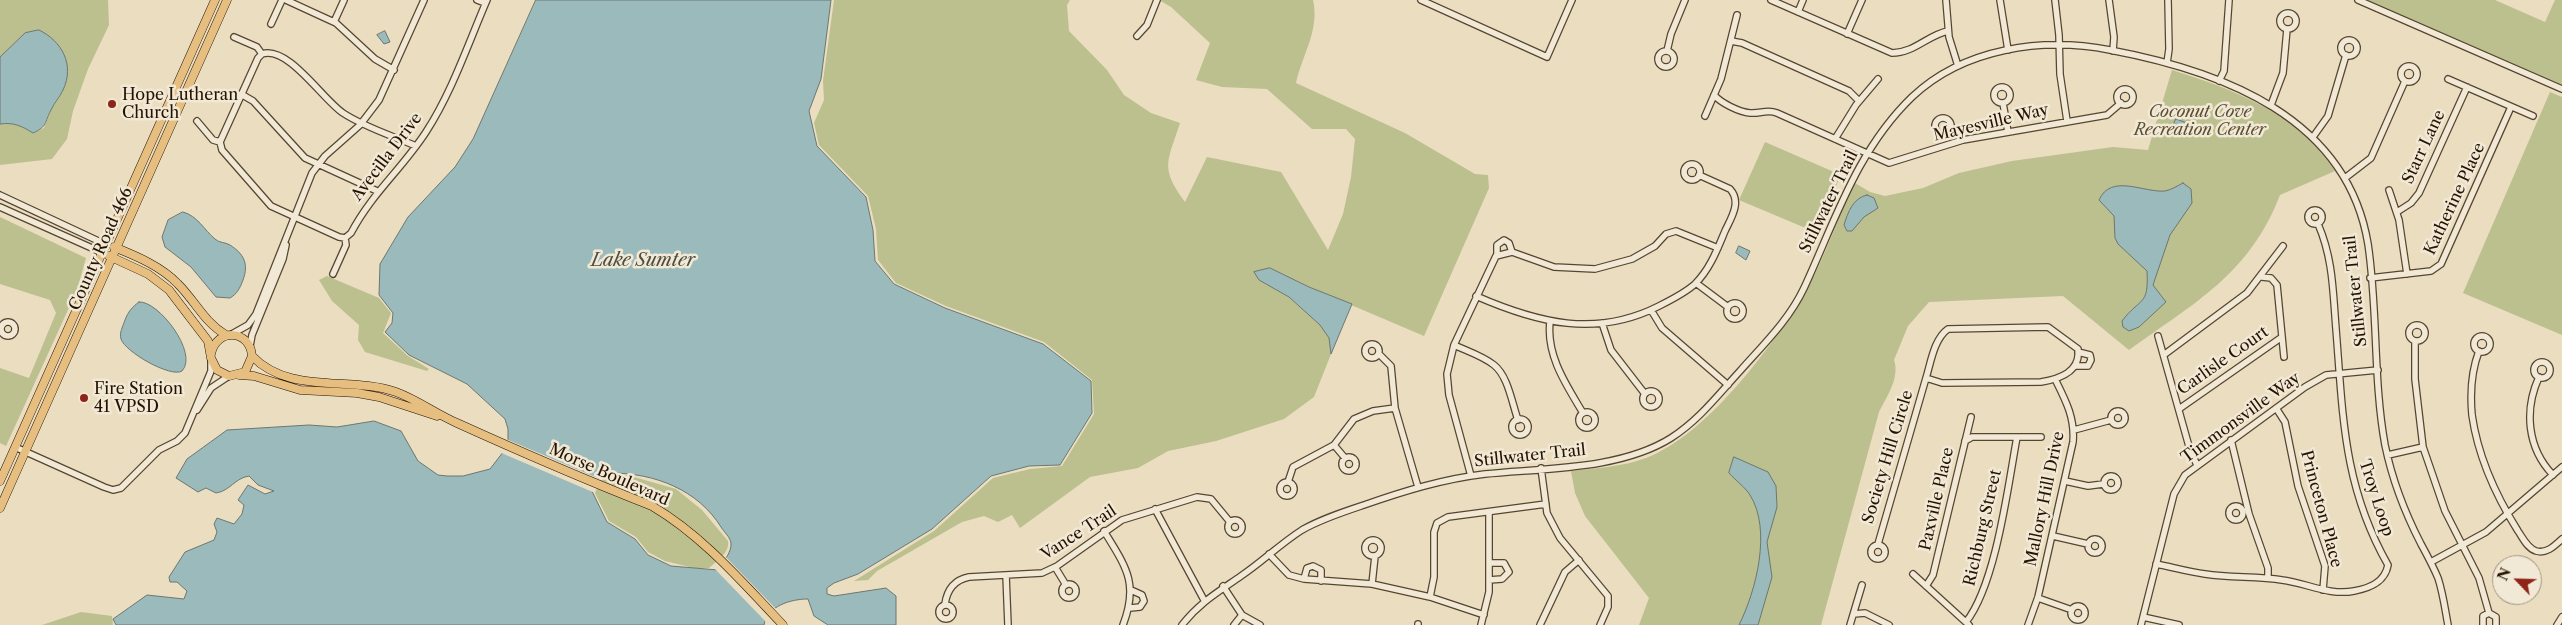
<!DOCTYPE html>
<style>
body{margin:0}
#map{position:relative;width:2562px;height:625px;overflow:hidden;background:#eaddc0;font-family:"Libre Caslon Text",serif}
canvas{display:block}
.north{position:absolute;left:2492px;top:555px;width:50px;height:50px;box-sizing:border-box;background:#f1e9d6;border:1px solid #9f9380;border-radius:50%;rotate:294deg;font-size:14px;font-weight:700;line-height:20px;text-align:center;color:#251300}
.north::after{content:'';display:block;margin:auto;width:18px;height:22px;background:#8f2418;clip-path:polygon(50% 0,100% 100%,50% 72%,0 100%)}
</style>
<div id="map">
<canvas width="2562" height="625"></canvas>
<div class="north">N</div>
</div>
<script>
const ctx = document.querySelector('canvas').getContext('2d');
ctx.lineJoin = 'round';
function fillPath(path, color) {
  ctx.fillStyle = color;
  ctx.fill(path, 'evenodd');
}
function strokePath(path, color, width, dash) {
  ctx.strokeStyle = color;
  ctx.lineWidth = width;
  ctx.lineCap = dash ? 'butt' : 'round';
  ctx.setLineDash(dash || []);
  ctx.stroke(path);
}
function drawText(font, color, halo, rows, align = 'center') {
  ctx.font = font + ' "Libre Caslon Text",serif';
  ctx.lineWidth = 5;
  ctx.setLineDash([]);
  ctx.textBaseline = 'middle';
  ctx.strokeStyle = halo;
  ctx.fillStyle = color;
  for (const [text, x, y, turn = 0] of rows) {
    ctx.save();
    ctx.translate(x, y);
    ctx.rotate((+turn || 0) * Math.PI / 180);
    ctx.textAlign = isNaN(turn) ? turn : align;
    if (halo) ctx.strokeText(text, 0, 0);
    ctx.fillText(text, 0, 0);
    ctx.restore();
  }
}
fillPath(new Path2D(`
 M0 0H108L109 25 88 69 73 111 67 139 52 159 0 165V124C13 122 22 126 33 133L44 128 51 110 63 91 25 33 0 57Z
 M834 0H1070L1067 5 1069 31 1107 70 1124 95 1151 113 1180 123C1168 161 1159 167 1185 202L1207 157 1281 172 1328 250 1343 214 1351 177 1355 139 1346 129H1312L1267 89 1222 87 1196 80 1210 43 1171 7 1159 0H1313C1320 30 1302 55 1296 83L1405 133 1475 174 1488 175 1489 188 1424 336 1309 287 1270 268 1259 280 1289 297 1320 325 1329 338 1331 354 1314 397 1284 419 1216 441 1168 451 1138 468 1090 477 1020 528 1012 515 998 522 984 516 962 522 877 571 868 580 854 581 934 531 993 478 1030 469 1062 466 1094 414 1092 380 1044 342 946 306 896 283 878 260 876 229 868 196 819 145 814 123 824 100 823 81Z
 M2365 0H2495L2545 22 2555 0H2562V86Z
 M2172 70C2238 91 2294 112 2335 171L2280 195C2249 275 2194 303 2129 350L2063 296 1929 302 1908 326 1894 360C1900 378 1887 396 1879 412L1821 625H1639L1649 598 1585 516 1575 493 1571 471C1596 468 1622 467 1646 458 1707 435 1773 346 1806 290 1826 257 1837 217 1855 183L1870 192 1885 196 1923 188 1959 173 2012 161 2113 147 2148 150Z
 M2550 92 2562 97V335L2463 293Z
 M1765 142 1841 175 1815 232 1739 200Z
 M0 217 86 258 77 290 6 446 0 443V368L29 378 56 313 50 300 0 284Z
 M327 276 379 298 391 313 383 333 408 356 429 369 427 371 365 352 358 340 359 325 332 301 319 280Z
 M627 475 676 489 702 510 728 541C729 547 726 553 721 557 680 515 653 503 600 482L603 478Z
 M598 486 651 508 678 524 717 561 709 568H694L665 561 648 552 636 537 609 521 595 493Z
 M81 612 112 616 113 625H42Z`), '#bcbf8e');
const water = new Path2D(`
 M536 0H831L821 79 809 111 817 146 866 197 873 230 875 261 894 284 945 308 1043 344 1091 381 1092 413 1060 465 1029 466 991 476 932 529 858 574 834 583 827 588V594L834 596 886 588 896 596V625H828L814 616 808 599C791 599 767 606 764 625H116L113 619 147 595 184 599 187 591 177 582H170L169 577 185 552 214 540 217 532 214 524 217 518 234 524 242 514 244 505 238 500 248 485 265 494 274 491 258 485 249 476C235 478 230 491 216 493L206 488 198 492 176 478 187 459 227 430 309 425 337 427 374 421 401 431 418 461 438 475 447 476H463L490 469 507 447 508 439V429L505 419 467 384 409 355 385 332 392 323 393 313 379 295 380 264 408 217 455 167 473 139ZM611 473C655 473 698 490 721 527 724 532 730 537 731 543 732 551 724 561 720 568L718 570 671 566 648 555 635 539 607 522 590 487 597 479Z
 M39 30C62 41 75 65 63 90 60 97 54 103 51 110 44 123 48 126 33 133 22 126 13 122 0 124V57L25 33Z
 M385 31 390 42 384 44 377 35Z
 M2176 119 2187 123 2183 132 2173 126Z
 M2183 183 2191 189 2192 203 2170 235 2153 285 2166 302 2139 327 2129 331 2123 327 2122 321C2140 297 2149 307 2147 271L2118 244 2115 238 2114 216 2099 200C2111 173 2144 193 2165 191 2171 190 2177 186 2183 183Z
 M1867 195 1874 198 1878 208 1864 217 1852 231H1847L1844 225C1848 212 1853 198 1867 195Z
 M183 212C198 216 204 230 215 239 219 243 225 242 230 245 244 254 249 264 243 280 240 288 237 294 230 298L216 297 191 267 165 247 162 237 168 220Z
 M1739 246 1750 251 1746 260 1736 253Z
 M1270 268 1309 287 1352 304 1331 354 1329 338 1320 325 1289 297 1259 280 1254 272Z
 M139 302C158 300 199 353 182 371 171 378 125 352 121 339 119 333 123 326 125 320 128 312 132 307 139 302Z
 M1734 457 1768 472 1776 486 1777 507 1767 542 1772 577 1758 625H1739C1756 591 1772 530 1750 495 1745 487 1735 480 1729 473Z`);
fillPath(water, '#9bbabb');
strokePath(water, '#6c7770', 1);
fillPath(new Path2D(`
 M506 439 600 479 593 487 595 493 499 452Z
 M724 555 777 610 767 623 714 568 718 566Z`), '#eaddc0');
const minor = new Path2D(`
 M286 0 336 23 375 59 394 70
 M477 0 485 3
 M1421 0 1547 57 1572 0
 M1771 0 1892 53C1914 53 1928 35 1948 31
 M1946 0 1949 37 1958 66
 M2000 0 2008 50
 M2055 0 2059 35 2060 74 2067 121
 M2109 0 2114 37 2113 51
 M2358 0 2562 89
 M1798 12 1803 0
 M2280 21a8 8 0 1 1 16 0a8 8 0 1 1-16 0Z
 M334 22 344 0
 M271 24 282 0
 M1847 34 1862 0
 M1137 36 1147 25 1157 0
 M234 37 257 47 262 54C288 45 323 100 343 113 364 127 393 136 416 146
 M2341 48a8 8 0 1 1 16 0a8 8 0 1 1-16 0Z
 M1731 41 1742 43 1849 91 1859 101
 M1667 51 1671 34 1685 0
 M1658 59a8 8 0 1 1 16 0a8 8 0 1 1-16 0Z
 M2167 63 2169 49 2168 0
 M2401 74a8 8 0 1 1 16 0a8 8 0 1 1-16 0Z
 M2448 79 2533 116
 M2219 81 2224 71 2229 0
 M1994 95a8 8 0 1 1 16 0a8 8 0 1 1-16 0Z
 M2117 97a8 8 0 1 1 16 0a8 8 0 1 1-16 0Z
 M241 94 253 101 305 158 377 191
 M1714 95C1721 103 1739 112 1750 113 1760 114 1767 109 1777 113L1889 163 1963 140 2107 115 2121 103
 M2003 103 2008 132
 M2271 105 2283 73 2287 29
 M1705 116 1721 79 1737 15
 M1935 126a8 8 0 1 1 16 0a8 8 0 1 1-16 0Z
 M197 121 213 140 220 142 222 150 271 206 339 237 345 238
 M2313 137 2328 116 2346 55
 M1835 139 1856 105 1878 79
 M220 142 258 58 262 54
 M1684 172a8 8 0 1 1 16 0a8 8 0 1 1-16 0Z
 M2345 178 2371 158 2405 81
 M2389 190 2399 220 2407 274
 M0 195 107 245
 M0 207 103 253
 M2308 217a7 7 0 1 1 14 0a7 7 0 1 1-14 0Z
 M2397 212 2411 203 2419 193 2467 87
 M1497 255V245L1504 240 1509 243 1512 252
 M333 274 346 245 345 238 351 233C372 193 402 169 426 132 452 92 468 44 487 0
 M2262 277 2271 278 2277 285 2284 357
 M2370 278 2431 271 2441 264 2511 107
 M1696 283 1728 307
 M1476 296C1538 323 1596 338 1659 306 1671 300 1685 293 1695 284 1710 269 1717 250 1725 231 1731 218 1742 202 1730 189L1699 175
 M1727 311a8 8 0 1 1 16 0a8 8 0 1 1-16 0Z
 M1651 310 1662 328 1728 385
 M1550 322C1546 356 1567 386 1583 413
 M1 329a7 7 0 1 1 14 0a7 7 0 1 1-14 0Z
 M1602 323 1611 350 1645 394
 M2409 333a8 8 0 1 1 16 0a8 8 0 1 1-16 0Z
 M232 334 248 325 256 314 312 173 325 156 360 125 379 100 424 0
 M2158 336 2190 450 2197 465
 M2474 344a8 8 0 1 1 16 0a8 8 0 1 1-16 0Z
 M2415 341V379L2423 447 2445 511 2479 578 2489 613
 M1365 351a7 7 0 1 1 14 0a7 7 0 1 1-14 0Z
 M1454 345C1467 351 1483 356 1494 365 1508 376 1512 403 1518 420
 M250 346 252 335 283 259 286 245
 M2479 351C2471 372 2470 393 2472 415 2478 457 2496 496 2518 531 2523 538 2527 548 2536 551 2547 554 2554 546 2562 539
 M1379 354 1391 366 1395 408 1418 487
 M2165 354 2247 293 2283 246
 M2534 370a8 8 0 1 1 16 0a8 8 0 1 1-16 0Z
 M2075 366H2088L2091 360 2090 355 2078 352
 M2539 377C2524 410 2527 448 2553 475
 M1643 399a8 8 0 1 1 16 0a8 8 0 1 1-16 0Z
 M2276 408 2285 422 2298 486 2325 566 2323 590
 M2179 409 2282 337
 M197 410 211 388 229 376
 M2111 418a7 7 0 1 1 14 0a7 7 0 1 1-14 0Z
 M1579 420a8 8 0 1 1 16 0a8 8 0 1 1-16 0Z
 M1512 427a8 8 0 1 1 16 0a8 8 0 1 1-16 0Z
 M2074 430 2111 420
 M2231 440 2249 514 2268 568V578
 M1965 441 1972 437H2041
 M1334 445 1345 458
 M15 447 104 487 113 490 121 488 159 450 177 441 185 433 211 371V358
 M2388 455 2423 447
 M1342 464a7 7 0 1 1 14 0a7 7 0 1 1-14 0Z
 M1541 468 1547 513 1560 538 1608 596V607L1600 625
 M2104 483a7 7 0 1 1 14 0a7 7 0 1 1-14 0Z
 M1471 476 1449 395 1447 374 1454 345 1496 256 1512 252 1554 267 1595 269 1632 259 1655 246 1666 234 1676 231 1718 248
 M2065 481 2088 486 2103 484
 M1280 489a7 7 0 1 1 14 0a7 7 0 1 1-14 0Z
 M1288 482 1293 467 1334 445 1354 419 1373 411 1395 408
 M2229 513a7 7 0 1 1 14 0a7 7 0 1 1-14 0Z
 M1155 509 1204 600
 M1228 527a7 7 0 1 1 14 0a7 7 0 1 1-14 0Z
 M1104 531C1126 567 1139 583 1123 625
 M2053 536 2088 544
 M2088 546a7 7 0 1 1 14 0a7 7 0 1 1-14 0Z
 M1365 548a8 8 0 1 1 16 0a8 8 0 1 1-16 0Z
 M1878 544 1926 378 1942 383 2041 382C2059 379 2081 372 2078 349L2048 327 1948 329C1934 339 1931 362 1926 378
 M1871 552a7 7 0 1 1 14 0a7 7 0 1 1-14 0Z
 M1269 554 1289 575 1304 579 1372 584 1430 597 1484 615
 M2431 562 2486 532 2562 467
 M2156 564C2172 567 2189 572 2205 574 2231 578 2257 576 2282 580 2306 583 2330 596 2354 591 2370 588 2385 582 2388 565 2343 486 2343 415 2336 329 2333 292 2333 258 2318 224
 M1055 567 1066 585
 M1913 574 1969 625
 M1006 575 1008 625
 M1304 579 1307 568 1313 566 1321 570V581
 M1489 580 1502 579 1509 572 1504 563H1490
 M1062 591a7 7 0 1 1 14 0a7 7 0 1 1-14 0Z
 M1372 584 1375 556
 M1223 586 1242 615 1260 625
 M1926 586 1933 575 1971 417
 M1430 597 1434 577V532L1437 523 1448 517 1546 504
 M2038 598 2072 610
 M945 604C947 590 954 580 969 577L1042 573 1057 566 1122 520 1197 497 1211 499 1230 522
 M939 612a7 7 0 1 1 14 0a7 7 0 1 1-14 0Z
 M2071 613a7 7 0 1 1 14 0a7 7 0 1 1-14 0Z
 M1130 608 1140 607 1144 601 1142 595 1131 590
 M1854 614 1865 613 1889 625
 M2143 617 2179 625
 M1966 622C1996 584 2008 486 2017 437
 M1182 625C1199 603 1218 592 1241 576 1262 562 1280 544 1302 530 1321 519 1343 512 1364 505 1404 491 1443 479 1485 474 1544 468 1620 470 1671 438 1699 420 1718 395 1740 371 1763 345 1789 320 1804 288 1835 221 1857 150 1912 97 1964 48 2042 37 2110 50 2222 71 2347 117 2368 244 2378 310 2373 379 2385 445 2392 479 2405 513 2421 544 2427 555 2433 566 2438 578 2443 593 2445 609 2448 625
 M1234 625 1242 615
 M1418 625V624
 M1481 625 1489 592V512
 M1540 625 1565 572 1579 560
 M1850 625 1862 585
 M2028 625 2038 597 2073 442C2075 418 2066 401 2055 379
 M2141 625 2174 494 2185 475 2305 387 2326 375 2378 370
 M2483 625V616L2489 613 2496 617V625
 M2557 625 2562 617`);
const major = new Path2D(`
 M114 247C136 256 161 266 178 284 196 302 204 322 226 335
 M109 256 148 274 169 290 208 341 211 358 217 370 229 376 245 372 252 356C250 329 216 328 211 354
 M252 356C289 395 350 376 396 392 418 400 436 414 457 423 521 452 586 480 652 506 703 536 742 582 783 625
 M239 375 254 376 300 390 357 393 379 397 437 416
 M0 481 215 0
 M0 508 227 0`);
strokePath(minor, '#564630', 8);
strokePath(major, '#251300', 9);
strokePath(minor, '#f1e9d6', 5.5);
strokePath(major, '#e5be80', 8);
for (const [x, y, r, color] of [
 [112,104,5,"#8f2418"],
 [84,398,5,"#8f2418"]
]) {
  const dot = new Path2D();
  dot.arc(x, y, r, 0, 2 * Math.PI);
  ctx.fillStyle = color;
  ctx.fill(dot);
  strokePath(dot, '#f1e9d6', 2);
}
drawText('16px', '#251300', '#f1e9d6', [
 ["Hope Lutheran",122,95],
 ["Church",122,113],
 ["Fire Station",94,389],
 ["41 VPSD",94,407]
], 'left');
drawText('italic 16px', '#5a4f32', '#f1e9d6', [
 ["Coconut Cove",2200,112],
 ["Recreation Center",2200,130]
]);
drawText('16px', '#251300', '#f1e9d6', [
 ["Mayesville Way",1991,123,-13],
 ["Starr Lane",2424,147,-65],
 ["Avecilla Drive",387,157,-53],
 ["Katherine Place",2455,199,-65],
 ["Stillwater Trail",1829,202,-64],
 ["County Road 466",101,249,-66],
 ["Stillwater Trail",2356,291,-96],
 ["Carlisle Court",2223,361,-35],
 ["Timmonsville Way",2241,418,-36],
 ["Stillwater Trail",1530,456,-6],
 ["Society Hill Circle",1888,457,-73],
 ["Morse Boulevard",609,475,24],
 ["Troy Loop",2376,498,72],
 ["Paxville Place",1937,499,-77],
 ["Mallory Hill Drive",2045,499,-78],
 ["Princeton Place",2321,509,75],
 ["Richburg Street",1983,528,-77],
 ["Vance Trail",1079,533,-33]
]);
drawText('italic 18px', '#4e4d41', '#f1e9d6', [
 ["Lake Sumter",643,261]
]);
</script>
